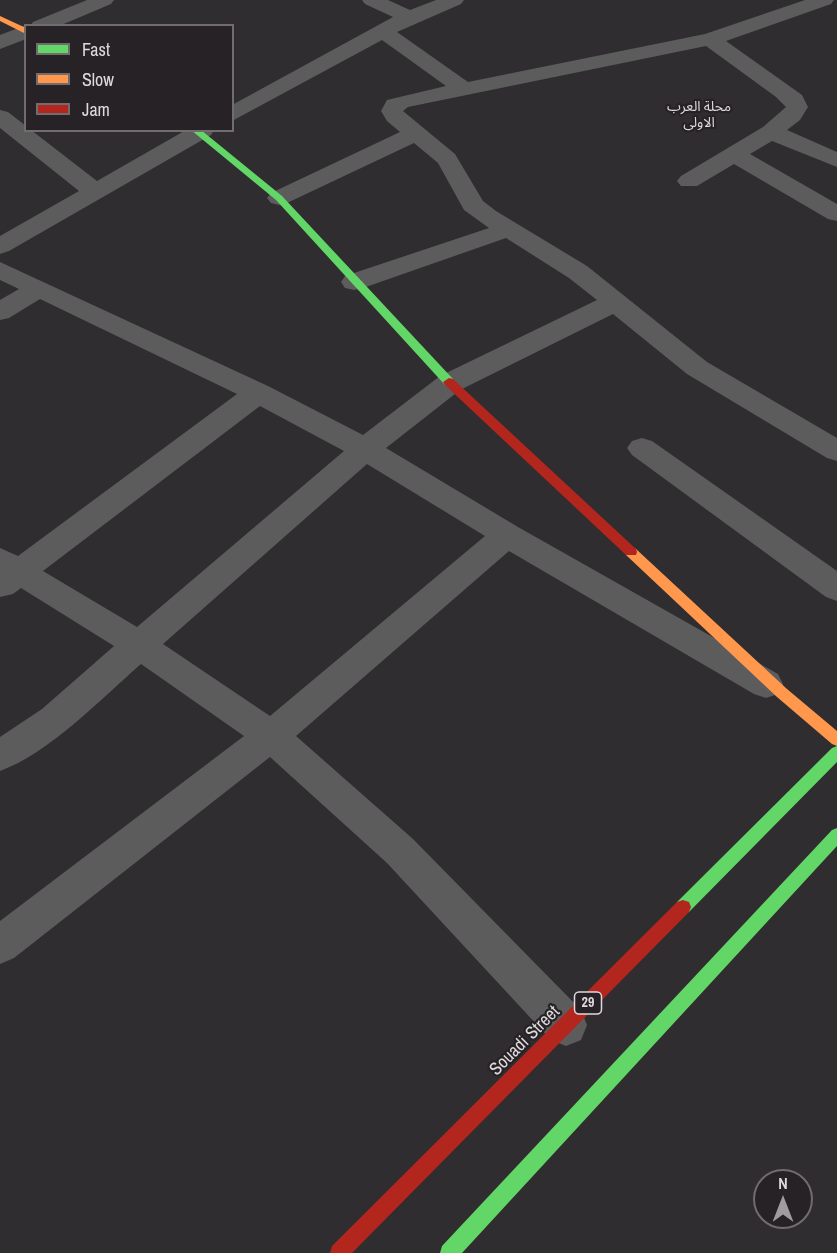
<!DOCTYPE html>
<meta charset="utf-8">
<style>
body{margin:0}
#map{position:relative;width:837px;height:1253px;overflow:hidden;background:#2f2d2f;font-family:"Archivo Narrow",sans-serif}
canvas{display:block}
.legend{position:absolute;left:24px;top:24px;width:210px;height:108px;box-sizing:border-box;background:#272226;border:2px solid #706c6f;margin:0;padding:8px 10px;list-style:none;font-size:18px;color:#dddadd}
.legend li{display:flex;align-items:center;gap:12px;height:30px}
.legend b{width:30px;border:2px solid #706c6f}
.north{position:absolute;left:753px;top:1169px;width:60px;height:60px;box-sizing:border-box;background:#272226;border:2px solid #706c6f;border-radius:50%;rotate:0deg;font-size:16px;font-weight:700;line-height:24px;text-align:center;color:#dddadd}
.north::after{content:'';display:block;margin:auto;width:21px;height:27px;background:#a09da0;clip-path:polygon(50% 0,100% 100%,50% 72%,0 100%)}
</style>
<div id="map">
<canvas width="837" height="1253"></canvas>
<ul class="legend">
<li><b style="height:8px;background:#63d668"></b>Fast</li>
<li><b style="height:8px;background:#ff974d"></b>Slow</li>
<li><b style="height:8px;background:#b3261e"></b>Jam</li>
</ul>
<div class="north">N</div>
</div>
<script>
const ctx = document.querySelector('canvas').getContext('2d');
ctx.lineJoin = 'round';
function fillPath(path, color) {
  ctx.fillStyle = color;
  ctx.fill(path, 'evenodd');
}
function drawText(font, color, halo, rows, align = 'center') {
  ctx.font = font + ' "Archivo Narrow","Noto Sans Arabic",sans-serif';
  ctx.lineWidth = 4.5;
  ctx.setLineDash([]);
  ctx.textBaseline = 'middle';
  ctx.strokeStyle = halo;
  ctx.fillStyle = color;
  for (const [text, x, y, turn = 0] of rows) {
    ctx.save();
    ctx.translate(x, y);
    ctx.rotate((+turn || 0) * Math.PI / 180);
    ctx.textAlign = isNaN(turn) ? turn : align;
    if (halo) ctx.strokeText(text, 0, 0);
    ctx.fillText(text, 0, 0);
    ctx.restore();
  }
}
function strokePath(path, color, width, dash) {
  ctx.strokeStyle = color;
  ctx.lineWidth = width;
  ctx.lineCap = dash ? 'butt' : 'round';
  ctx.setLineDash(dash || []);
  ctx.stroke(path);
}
fillPath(new Path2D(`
 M87 0H114L111 4 59 26H30L33 22Z
 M362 0H388L410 10 436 0H464L461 4 397 32 468 82 705 34 805 0H834L831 4 726 41 802 95 808 107 800 120 787 130 837 152V167L772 141 750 154 837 204V221L828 219 734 164 697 186H681L677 181 681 176 763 127 786 107 776 97 706 46 408 107 403 111 455 154 483 201 496 211 587 266 707 362 837 438V461L827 458 687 374 613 314 460 390 386 448 518 527 778 674 783 684 778 694 766 698 754 694 509 551 296 736 413 839 581 1010 587 1025 581 1040 566 1046 551 1040 387 863 270 757 14 958 0 964V921L244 736 141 664C102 698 48 754 0 771V737L42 709 114 646 21 588 13 594 0 597V548L18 556 237 394 40 299 9 318 0 320V300L19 289 0 280V262L268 386 363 435 440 376 597 300 569 278 506 238 363 288 354 290 345 288 341 282 345 276 489 228 464 210 438 163 414 143 287 203 279 205 271 203 267 198 271 193 400 132 387 121 381 111 387 100 446 86 382 40 232 121V105L393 17 365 4ZM260 406 344 451 137 627 43 571ZM367 464 485 536 270 716 163 644Z
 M26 25 29 26H26V39L0 49V35Z
 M0 110 8 112 26 126V130H31L97 181 186 130H214L211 135 9 251 0 254V236L79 191 0 128Z
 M642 438 652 441 837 571V601L826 597 632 455 627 448 632 441Z`), '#5d5c5d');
fillPath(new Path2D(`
 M191 130H201L282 196 453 379V385H445L276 200Z
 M837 746V762L689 912 683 914 677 912 675 907 677 902 832 748Z
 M837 828V846L462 1253H440L442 1246 832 830Z`), '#63d668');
fillPath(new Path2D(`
 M0 16 26 28V34L0 21Z
 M631 547 636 549 787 689 837 731V746L832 744 777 697 626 555 625 552Z`), '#ff974d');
fillPath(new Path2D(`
 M449 378 453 379 636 549 637 552 636 555H626L445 385 443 382Z
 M683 900 689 902 691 907 689 912 352 1253H330L332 1246 677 902Z`), '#b3261e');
drawText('14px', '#dddadd', '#272226', [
 ["محلة العرب",699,107],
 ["الاولى",699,123]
]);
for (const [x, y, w] of [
 [588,1003,27]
]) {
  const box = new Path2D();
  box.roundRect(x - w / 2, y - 11, w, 22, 4.5);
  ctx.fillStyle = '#272226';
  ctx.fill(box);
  strokePath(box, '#dddadd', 1.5);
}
drawText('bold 14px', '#dddadd', null, [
 ["29",588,1003]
]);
drawText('18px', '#dddadd', '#272226', [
 ["Souadi Street",525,1041,-45]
]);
</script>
